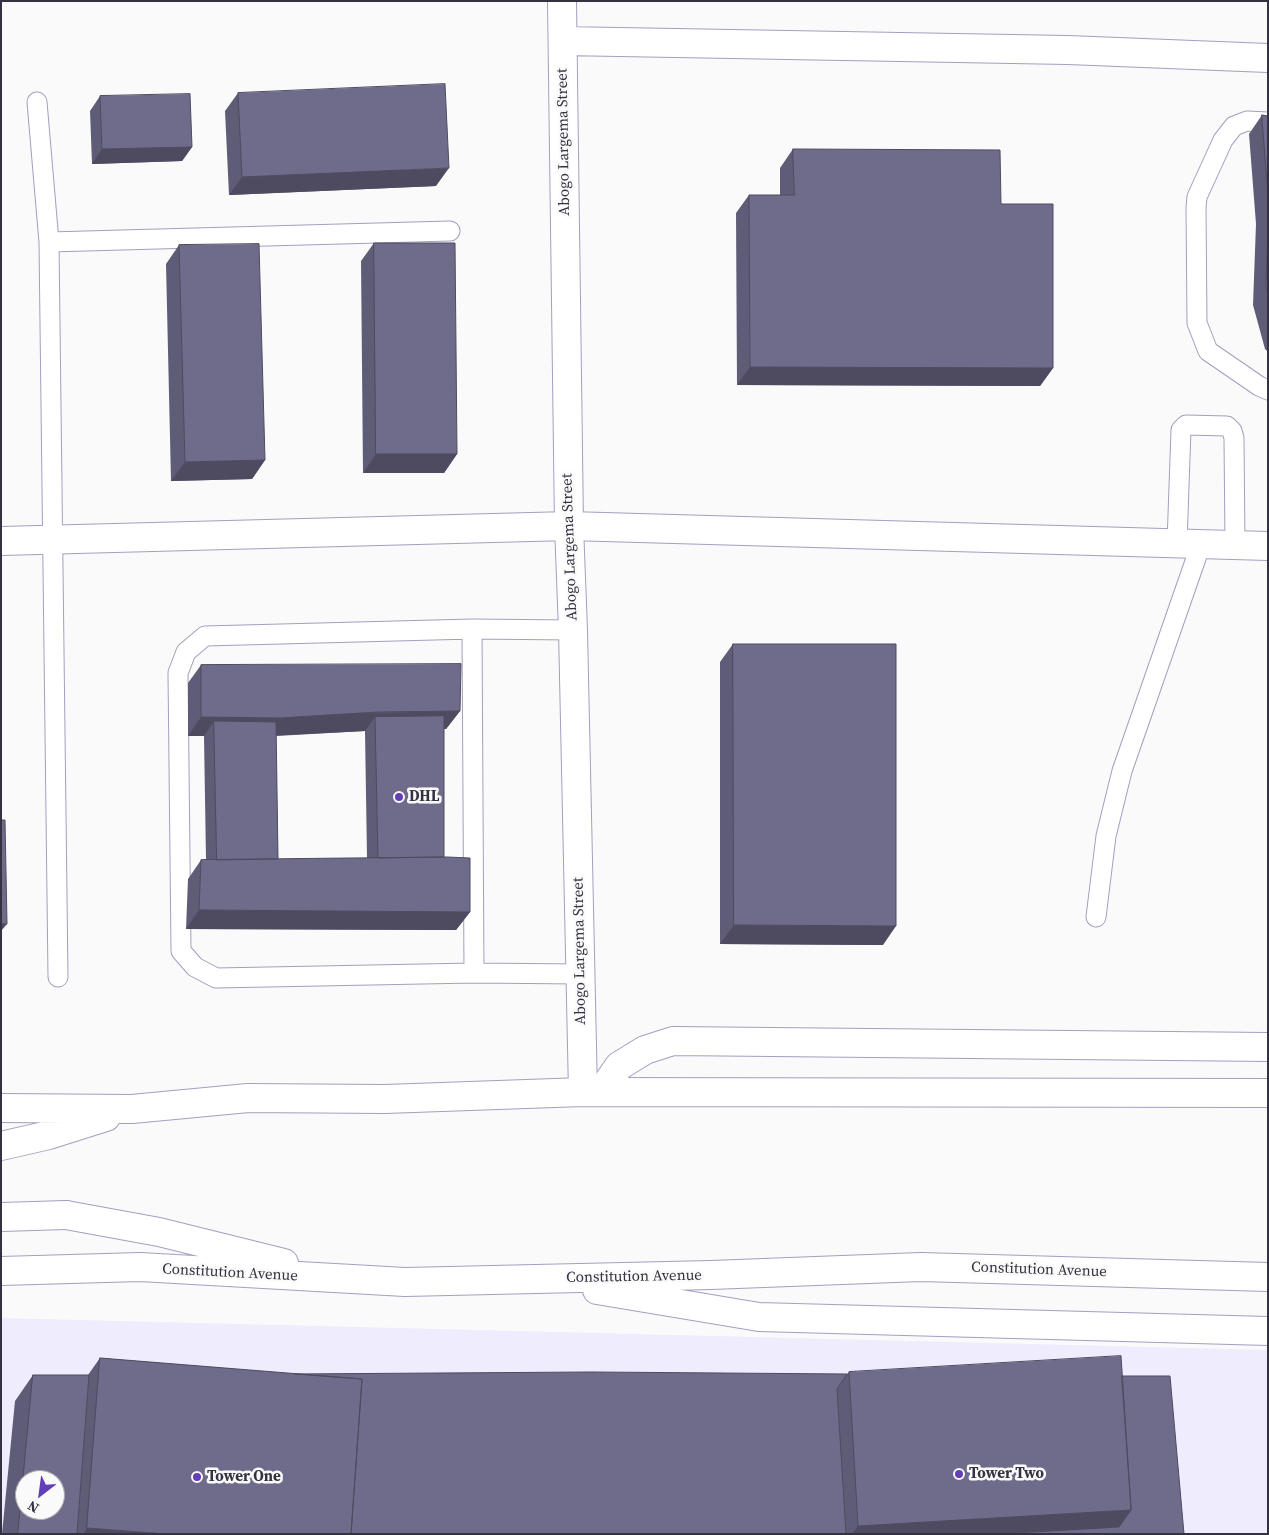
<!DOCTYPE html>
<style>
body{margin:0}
#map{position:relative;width:1269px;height:1535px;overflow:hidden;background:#fafafa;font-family:"Source Serif 4",serif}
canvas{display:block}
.frame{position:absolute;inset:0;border:2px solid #343240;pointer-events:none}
.north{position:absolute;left:15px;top:1470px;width:50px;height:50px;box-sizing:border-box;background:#fafafa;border:1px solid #abaab0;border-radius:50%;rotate:210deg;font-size:14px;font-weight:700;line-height:20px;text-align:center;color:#343240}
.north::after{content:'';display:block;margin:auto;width:18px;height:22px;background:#623fb7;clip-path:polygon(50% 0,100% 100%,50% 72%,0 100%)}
</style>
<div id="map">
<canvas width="1269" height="1535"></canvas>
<div class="frame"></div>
<div class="north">N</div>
</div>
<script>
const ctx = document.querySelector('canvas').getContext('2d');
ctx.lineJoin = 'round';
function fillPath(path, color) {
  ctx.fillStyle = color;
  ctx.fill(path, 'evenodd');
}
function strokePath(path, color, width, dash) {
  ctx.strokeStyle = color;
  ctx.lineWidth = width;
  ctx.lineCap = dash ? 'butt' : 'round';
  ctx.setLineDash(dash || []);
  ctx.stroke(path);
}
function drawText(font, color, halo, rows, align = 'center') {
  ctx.font = font + ' "Source Serif 4",serif';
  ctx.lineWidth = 5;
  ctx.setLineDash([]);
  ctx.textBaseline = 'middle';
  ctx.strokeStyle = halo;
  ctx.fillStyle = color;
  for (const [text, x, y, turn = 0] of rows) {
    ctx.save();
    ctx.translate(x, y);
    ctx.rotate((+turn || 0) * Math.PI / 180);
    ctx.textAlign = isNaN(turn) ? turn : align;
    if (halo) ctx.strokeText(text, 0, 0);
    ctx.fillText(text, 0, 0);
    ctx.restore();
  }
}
fillPath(new Path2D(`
 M1 1318 1268 1350V1534H1ZM25 1480H55V1510H25Z`), '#eeecfd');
const lane = new Path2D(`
 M37 102 49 242
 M1268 122 1247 121 1234 126 1223 140 1197 197 1196 208 1197 323 1208 351 1259 386 1268 390
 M1177 543 1181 430 1186 425 1227 426 1232 431 1234 438 1235 545
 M472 629 474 973
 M573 630 472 629 205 636 186 652 178 673 181 951 195 967 216 978 474 973 580 974
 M1096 917 1106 836 1122 771 1201 544
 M58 977 49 242 450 231`);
const street = new Path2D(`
 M562 1 569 526 573 630 583 1092
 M563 41 1068 50 1268 58
 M1 541 569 526 1268 546`);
const secondary = new Path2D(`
 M1 1217 66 1215`);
const primary = new Path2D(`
 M601 1092 619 1066 645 1050 673 1041 1268 1047
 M1 1108 132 1109 248 1098 385 1099 583 1092 1268 1093
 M1 1146 49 1135 106 1117
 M66 1215 159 1232 284 1263
 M1 1271 140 1267 405 1282 711 1275 921 1267 1268 1277
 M597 1290 759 1317 1268 1331`);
strokePath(lane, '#a39fc0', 21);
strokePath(street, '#a39fc0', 30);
strokePath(secondary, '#a39fc0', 30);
strokePath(primary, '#a39fc0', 30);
strokePath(lane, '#fff', 19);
strokePath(street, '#fff', 28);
strokePath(secondary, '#fff', 28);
strokePath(primary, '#fff', 28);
fillPath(new Path2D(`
 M238 93 436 186 229 195 225 111Z
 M100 96 192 147 182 161 92 164 90 111Z
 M1262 115 1268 116V352L1265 349 1253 305 1256 224 1249 134Z
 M793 149 1001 204 1053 368 1040 386 737 385 736 213 749 195H780V168Z
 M374 243 457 454 444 473H363L361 261Z
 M179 245 265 460 252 479 171 481 166 264Z
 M733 644 883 945 720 944V662Z
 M201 665 460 711 446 729H444V857L470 912 456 930 186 929 188 879 201 860H206L204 736H188V683ZM365 731 367 858 278 859 276 736Z
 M100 1358 295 1374H847L849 1372 1122 1376 1184 1534H2L15 1401 33 1375H88Z`), '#5f5c77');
fillPath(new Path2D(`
 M192 147 182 161 92 164 102 149Z
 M449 168 436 186 229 195 242 177Z
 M750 367 1053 368 1040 386 737 385Z
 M376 454H457L444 473H363Z
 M265 460 252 479 171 481 185 462Z
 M460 711 446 729 375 731V717L365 731 266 736 214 721 204 736H188L201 717Z
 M199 910 470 912 456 930 186 929Z
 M1 924H7L1 931Z
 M734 925 896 926 883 945 720 944Z
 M1131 1510 1114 1534H852L858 1526Z
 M87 1528 166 1534H83Z`), '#4e4b61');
const building = new Path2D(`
 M445 84 449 168 242 177 238 93Z
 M190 94 192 147 102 149 100 96Z
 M1262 115 1268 116V194Z
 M793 149 1000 150 1001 204H1053V368L750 367 749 195H794Z
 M1268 233V293L1266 287Z
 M374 243H455L457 454H376Z
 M259 244 265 460 185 462 179 245Z
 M733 644H896V926L734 925Z
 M461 664 460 711 378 712 279 718 201 717V665Z
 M444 716V857L378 858 375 717Z
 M214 721 276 722 278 859 217 860Z
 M1 820H5L7 924H1Z
 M447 857 470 858V912L199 910 201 860Z
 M1121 1356 1131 1510 858 1526 849 1372Z
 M100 1358 362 1379 351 1534H166L87 1528Z
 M592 1372 847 1374 837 1389 846 1534H351L362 1379 295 1374Z
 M33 1375H89L77 1534H18ZM25 1480H55V1510H25Z
 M1122 1376H1170L1184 1534H998L1119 1527 1131 1510Z`);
fillPath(building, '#6f6b8a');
strokePath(building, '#4e4b61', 1);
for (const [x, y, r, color] of [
 [399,797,5,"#623fb7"],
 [959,1474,5,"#623fb7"],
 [197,1477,5,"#623fb7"]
]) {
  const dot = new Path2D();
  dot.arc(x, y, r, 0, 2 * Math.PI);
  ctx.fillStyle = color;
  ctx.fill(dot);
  strokePath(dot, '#fafafa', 2);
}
drawText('15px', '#343240', '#fafafa', [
 ["Abogo Largema Street",564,142,-91],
 ["Abogo Largema Street",570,547,-92],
 ["Abogo Largema Street",580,951,-91],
 ["Constitution Avenue",1039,1270,2],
 ["Constitution Avenue",230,1273,3],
 ["Constitution Avenue",634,1277,-1]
]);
drawText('bold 15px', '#343240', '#fafafa', [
 ["DHL",409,797],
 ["Tower Two",969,1474],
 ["Tower One",207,1477]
], 'left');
</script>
